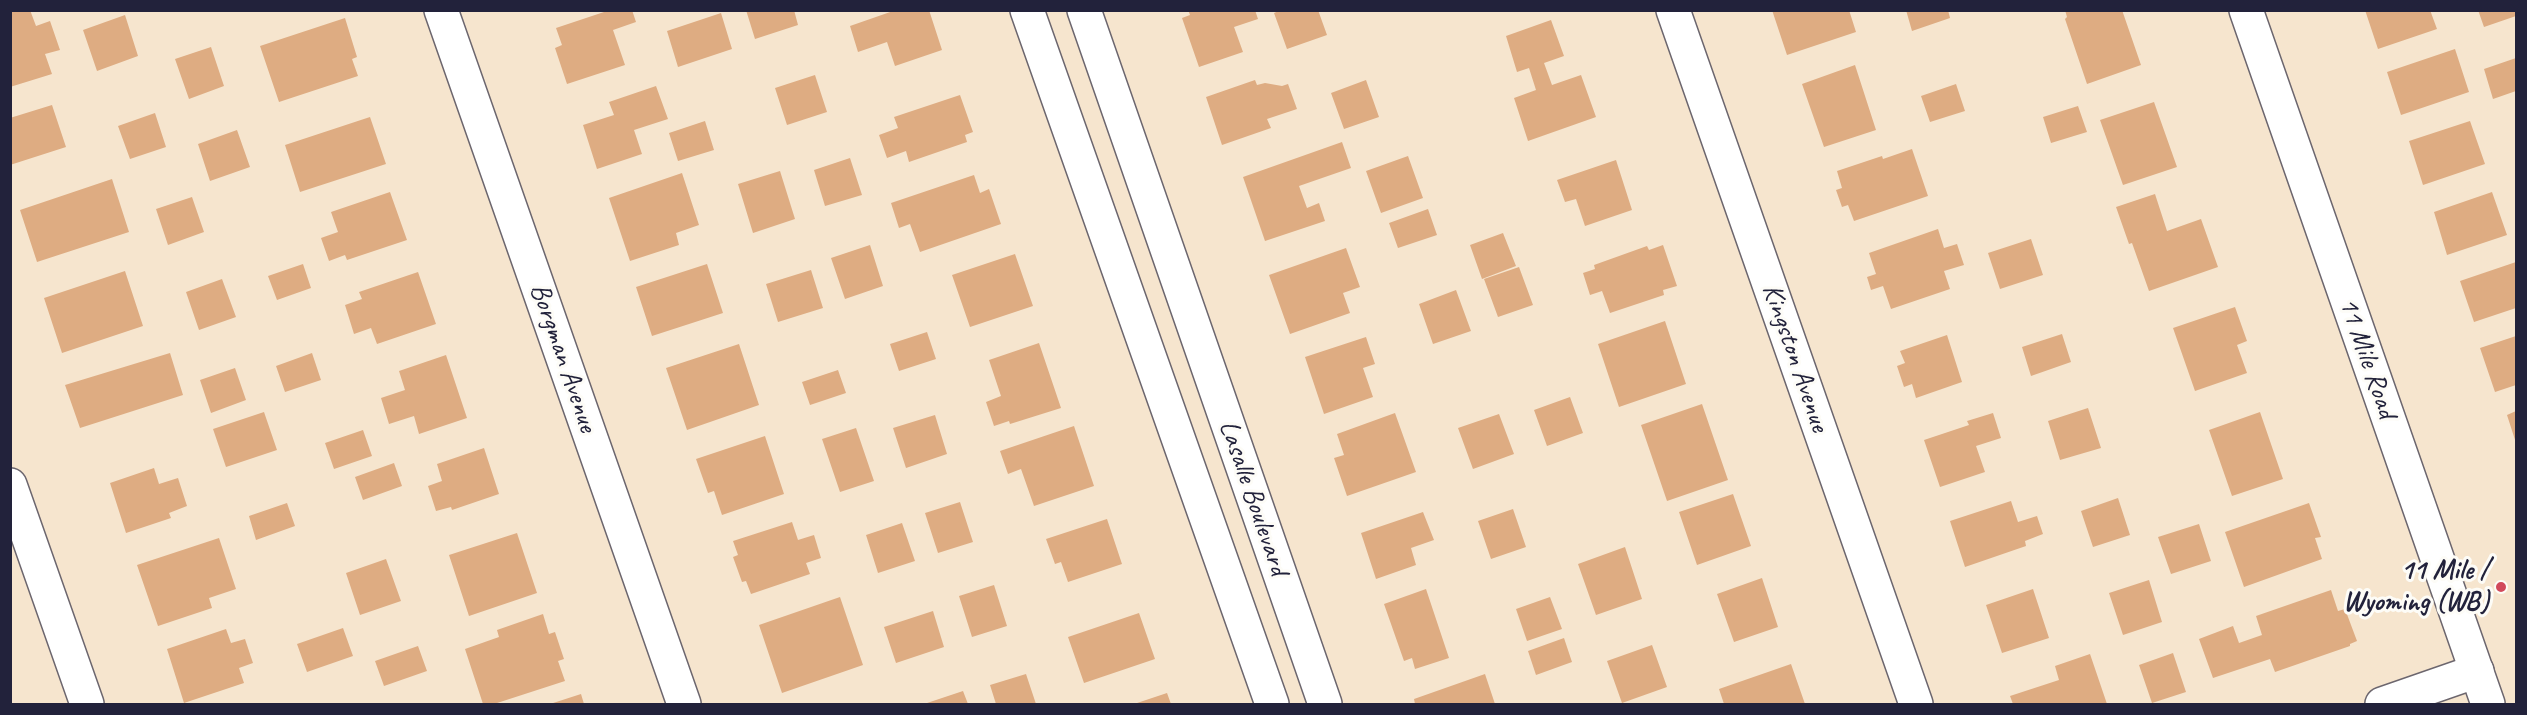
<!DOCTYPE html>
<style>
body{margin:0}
#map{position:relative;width:2527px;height:715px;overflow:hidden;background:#f6e5ce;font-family:Caveat,sans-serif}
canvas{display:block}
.frame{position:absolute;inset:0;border:12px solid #22223b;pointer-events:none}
</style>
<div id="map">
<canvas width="2527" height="715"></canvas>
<div class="frame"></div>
</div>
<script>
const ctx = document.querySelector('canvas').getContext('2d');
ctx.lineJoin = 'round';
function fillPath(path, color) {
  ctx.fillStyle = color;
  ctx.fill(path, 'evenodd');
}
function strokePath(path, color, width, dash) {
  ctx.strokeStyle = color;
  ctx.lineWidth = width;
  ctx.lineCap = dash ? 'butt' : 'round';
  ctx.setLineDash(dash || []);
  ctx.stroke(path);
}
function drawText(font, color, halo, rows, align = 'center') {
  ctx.font = font + ' Caveat,sans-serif';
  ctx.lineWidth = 6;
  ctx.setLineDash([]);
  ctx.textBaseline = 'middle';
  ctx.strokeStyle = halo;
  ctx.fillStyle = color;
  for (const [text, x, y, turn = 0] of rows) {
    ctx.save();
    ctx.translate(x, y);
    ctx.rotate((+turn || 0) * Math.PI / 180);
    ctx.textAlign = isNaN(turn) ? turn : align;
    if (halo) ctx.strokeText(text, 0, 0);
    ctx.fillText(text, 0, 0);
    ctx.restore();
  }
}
fillPath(new Path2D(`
 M10 10H30L36 26 50 21 60 50 45 54 52 74 10 87Z
 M610 10H632L636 22 613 30 625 65 567 84 555 48 562 45 556 28Z
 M746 10H794L798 25 755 39Z
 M896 10H929L942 50 895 66 887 42 858 52 850 26Z
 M1188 10H1255L1258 19 1234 27 1243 52 1199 67 1182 18 1190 15Z
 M1281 10H1318L1327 35 1287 49 1274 13Z
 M1772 10H1849L1856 32 1787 55Z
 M1906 10H1948L1950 18 1912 31Z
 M2065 10H2122L2141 65 2087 84 2065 19 2067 17Z
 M2365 10H2430L2437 29 2378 49Z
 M2478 10H2516V16L2484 27Z
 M721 13 732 49 678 67 667 31Z
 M125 15 138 56 97 71 83 30Z
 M345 18 357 57 352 59 358 76 279 102 260 46Z
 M1551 20 1564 56 1544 63 1552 85 1581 75 1596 117 1528 141 1514 98 1536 90 1529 68 1517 72 1506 36Z
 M211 47 224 86 189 99 175 59Z
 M2455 49 2469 92 2401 115 2387 72Z
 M2516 58V91L2493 99 2484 69Z
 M1855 65 1876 130 1824 147 1802 84Z
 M815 75 827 112 787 125 775 88Z
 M1255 80 1257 85 1265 83 1282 86 1288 84 1297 109 1267 119 1271 128 1222 145 1206 97Z
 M1366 80 1379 117 1344 129 1331 93Z
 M1956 84 1965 111 1930 122 1921 96Z
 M656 86 668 119 634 130 642 154 597 169 583 125 614 115 609 102Z
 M960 95 973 132 965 135 967 142 909 162 906 151 887 158 879 135 898 128 894 117Z
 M2154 102 2177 167 2123 185 2100 120Z
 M52 105 66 147 10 165V118Z
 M2078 106 2087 132 2051 143 2043 117Z
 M155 113 166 147 130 159 118 126Z
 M370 117 386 164 300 192 285 145Z
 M705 121 714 150 678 161 669 133Z
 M2470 121 2485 164 2423 185 2409 141Z
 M237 130 250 167 210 181 198 144Z
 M1342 142 1351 168 1299 186 1307 208 1319 203 1325 221 1265 241 1243 177Z
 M1912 149 1928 196 1854 221 1848 205 1842 207 1836 190 1842 188 1837 171 1882 156 1883 159Z
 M1408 156 1423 198 1381 213 1366 171Z
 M850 158 862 195 825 206 814 170Z
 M1616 160 1632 210 1585 226 1576 199 1565 202 1557 180Z
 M780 171 795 219 753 233 738 184Z
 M682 173 699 225 676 233 679 245 630 261 609 198Z
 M974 175 980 193 989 189 1001 224 920 252 910 224 899 228 891 203Z
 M112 179 129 232 37 262 20 210Z
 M390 192 407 240 347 260 345 255 329 261 321 238 338 232 331 212Z
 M2492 192 2507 235 2447 255 2434 212Z
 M2155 194 2167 231 2201 219 2218 267 2149 291 2132 243 2129 244 2116 207Z
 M192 197 204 232 168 245 156 209Z
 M1428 209 1437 235 1398 248 1389 223Z
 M1938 229 1944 248 1957 244 1964 265 1944 271 1950 289 1891 309 1883 286 1871 290 1867 277 1876 274 1869 253Z
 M1503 233 1516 266 1482 279 1470 245Z
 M2031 239 2043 275 2000 289 1988 253Z
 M870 245 883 286 845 299 831 258Z
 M1663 245 1677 286 1663 290 1664 295 1610 313 1602 291 1590 295 1583 273 1595 269 1594 265 1647 246 1649 250Z
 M1346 248 1360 287 1343 293 1350 313 1290 334 1269 275Z
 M1015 254 1033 306 970 327 952 275Z
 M2516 262V308L2474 322 2460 281Z
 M303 264 311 288 277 300 268 276Z
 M707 264 723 313 652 336 636 287Z
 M1519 267 1533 305 1498 317 1484 279Z
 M811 270 823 308 778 322 766 284Z
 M125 271 143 326 62 353 44 298Z
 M418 272 436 324 377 344 371 328 354 334 345 305 362 299 359 292Z
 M222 279 236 317 199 330 186 292Z
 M1456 290 1471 331 1433 344 1419 304Z
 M2235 307 2247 341 2237 345 2247 373 2195 391 2173 328Z
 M1665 321 1686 384 1619 407 1598 344Z
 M927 332 936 359 899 371 890 344Z
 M2062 334 2071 362 2031 376 2022 347Z
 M1947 335 1962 382 1916 398 1912 384 1904 387 1897 366 1905 363 1900 351Z
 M2516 336V385L2495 392 2480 348Z
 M1366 337 1375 364 1363 368 1373 397 1324 414 1305 357Z
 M1039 343 1061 408 1010 424 1009 421 994 426 986 402 1001 396 989 360Z
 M739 344 759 405 687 430 666 368Z
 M170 353 183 395 80 428 65 385Z
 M312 353 321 380 285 392 276 366Z
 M446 355 467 418 419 434 414 416 389 424 381 398 405 390 399 371Z
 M235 368 246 400 211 413 200 380Z
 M838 370 846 393 810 405 802 382Z
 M1570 397 1583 433 1547 446 1534 410Z
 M1702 404 1728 480 1667 501 1641 425Z
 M2088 408 2101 448 2060 460 2048 421Z
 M2516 411V443L2507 415Z
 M264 412 277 450 226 467 213 429Z
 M2260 412 2283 479 2232 496 2209 430Z
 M1395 413 1416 472 1347 496 1334 458 1344 455 1337 434Z
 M1993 413 2001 438 1976 446 1985 472 1940 487 1924 440 1969 425 1967 421Z
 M1499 414 1514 454 1473 469 1458 428Z
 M935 415 947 454 906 468 893 428Z
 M1074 426 1094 486 1034 506 1021 469 1008 474 1000 451Z
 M856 428 874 481 840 492 822 439Z
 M363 430 372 456 334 469 325 443Z
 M765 436 784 494 722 515 714 491 708 493 696 459Z
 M484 448 499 494 452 510 451 507 436 511 428 486 442 481 437 464Z
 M394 463 402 486 363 500 355 477Z
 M154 468 159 484 178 478 187 506 169 513 171 518 126 533 110 483Z
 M1733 494 1751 546 1697 565 1679 512Z
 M2118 498 2130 535 2093 547 2081 511Z
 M2011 501 2018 522 2037 516 2043 534 2025 541 2026 546 1965 567 1950 521Z
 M960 502 973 542 938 553 925 513Z
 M287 503 295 526 256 540 249 516Z
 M2309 503 2321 537 2315 538 2322 559 2244 587 2225 532Z
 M1513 509 1526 547 1491 559 1478 521Z
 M1423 512 1434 540 1411 548 1416 565 1376 579 1361 533Z
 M1107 519 1122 564 1068 582 1061 562 1055 564 1046 539Z
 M792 522 798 540 814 535 821 558 806 563 810 574 751 594 746 581 742 582 733 557 738 555 733 541Z
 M902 523 915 561 878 573 866 535Z
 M2199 524 2211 561 2171 574 2158 537Z
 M517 533 537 593 469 616 449 555Z
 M219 538 236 589 209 598 212 608 158 626 137 565Z
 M1625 547 1642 599 1596 615 1578 564Z
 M386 559 401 601 360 615 346 573Z
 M1762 578 1778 627 1734 642 1717 594Z
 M2149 580 2162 622 2123 635 2109 593Z
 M994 585 1007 626 972 637 959 596Z
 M1426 589 1449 658 1415 669 1412 658 1404 661 1384 604Z
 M2033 589 2049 638 2002 653 1986 605Z
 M2331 590 2338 611 2345 609 2357 641 2350 644V646L2275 672 2270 659 2213 678 2199 639 2233 626 2239 643 2262 635 2256 616Z
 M840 597 863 665 782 693 759 625Z
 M1550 597 1562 629 1527 641 1516 609Z
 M933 611 944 647 896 663 884 627Z
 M1139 613 1155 659 1084 683 1068 637Z
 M543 614 549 634 555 632 564 659 558 661 565 681 494 704H483L465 649 499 637 497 630Z
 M343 628 353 656 307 672 297 644Z
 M226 629 231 643 245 639 253 663 239 668 244 683 184 703 167 649Z
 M1564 638 1572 662 1536 675 1528 651Z
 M1652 645 1667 687 1622 703 1607 661Z
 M418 646 427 671 384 686 375 661Z
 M2173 653 2186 692 2152 703 2139 665Z
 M2090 654 2107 704H2013L2010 696 2059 680 2055 666Z
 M1791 664 1805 704H1724L1719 689Z
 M1026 674 1036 704H996L990 685Z
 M1485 674 1495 704H1415L1414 699Z
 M963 691 968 704H924Z
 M1167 693 1171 704H1134Z
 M581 694 584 704H550Z`), '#deac82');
const street = new Path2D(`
 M441 10 684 704
 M1027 10 1272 704
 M1084 10 1325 704
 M1673 10 1916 704
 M10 485 87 704
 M2382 704 2477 671`);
const secondary = new Path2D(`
 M2246 10 2488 704`);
strokePath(street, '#6c666e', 36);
strokePath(secondary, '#6c666e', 36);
strokePath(street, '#fff', 33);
strokePath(secondary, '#fff', 33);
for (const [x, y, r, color] of [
 [2501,587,6,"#d1495b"]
]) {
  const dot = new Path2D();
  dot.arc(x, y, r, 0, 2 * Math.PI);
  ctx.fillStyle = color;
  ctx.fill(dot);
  strokePath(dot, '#fdfcf7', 2);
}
drawText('28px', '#22223b', '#fdfcf7', [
 ["Borgman Avenue",563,358,71],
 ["Kingston Avenue",1795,358,71],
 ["11 Mile Road",2367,358,71],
 ["Lasalle Boulevard",1253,498,71]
]);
drawText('bold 28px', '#22223b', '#fdfcf7', [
 ["11 Mile /",2489,571],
 ["Wyoming (WB)",2489,603]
], 'right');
</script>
